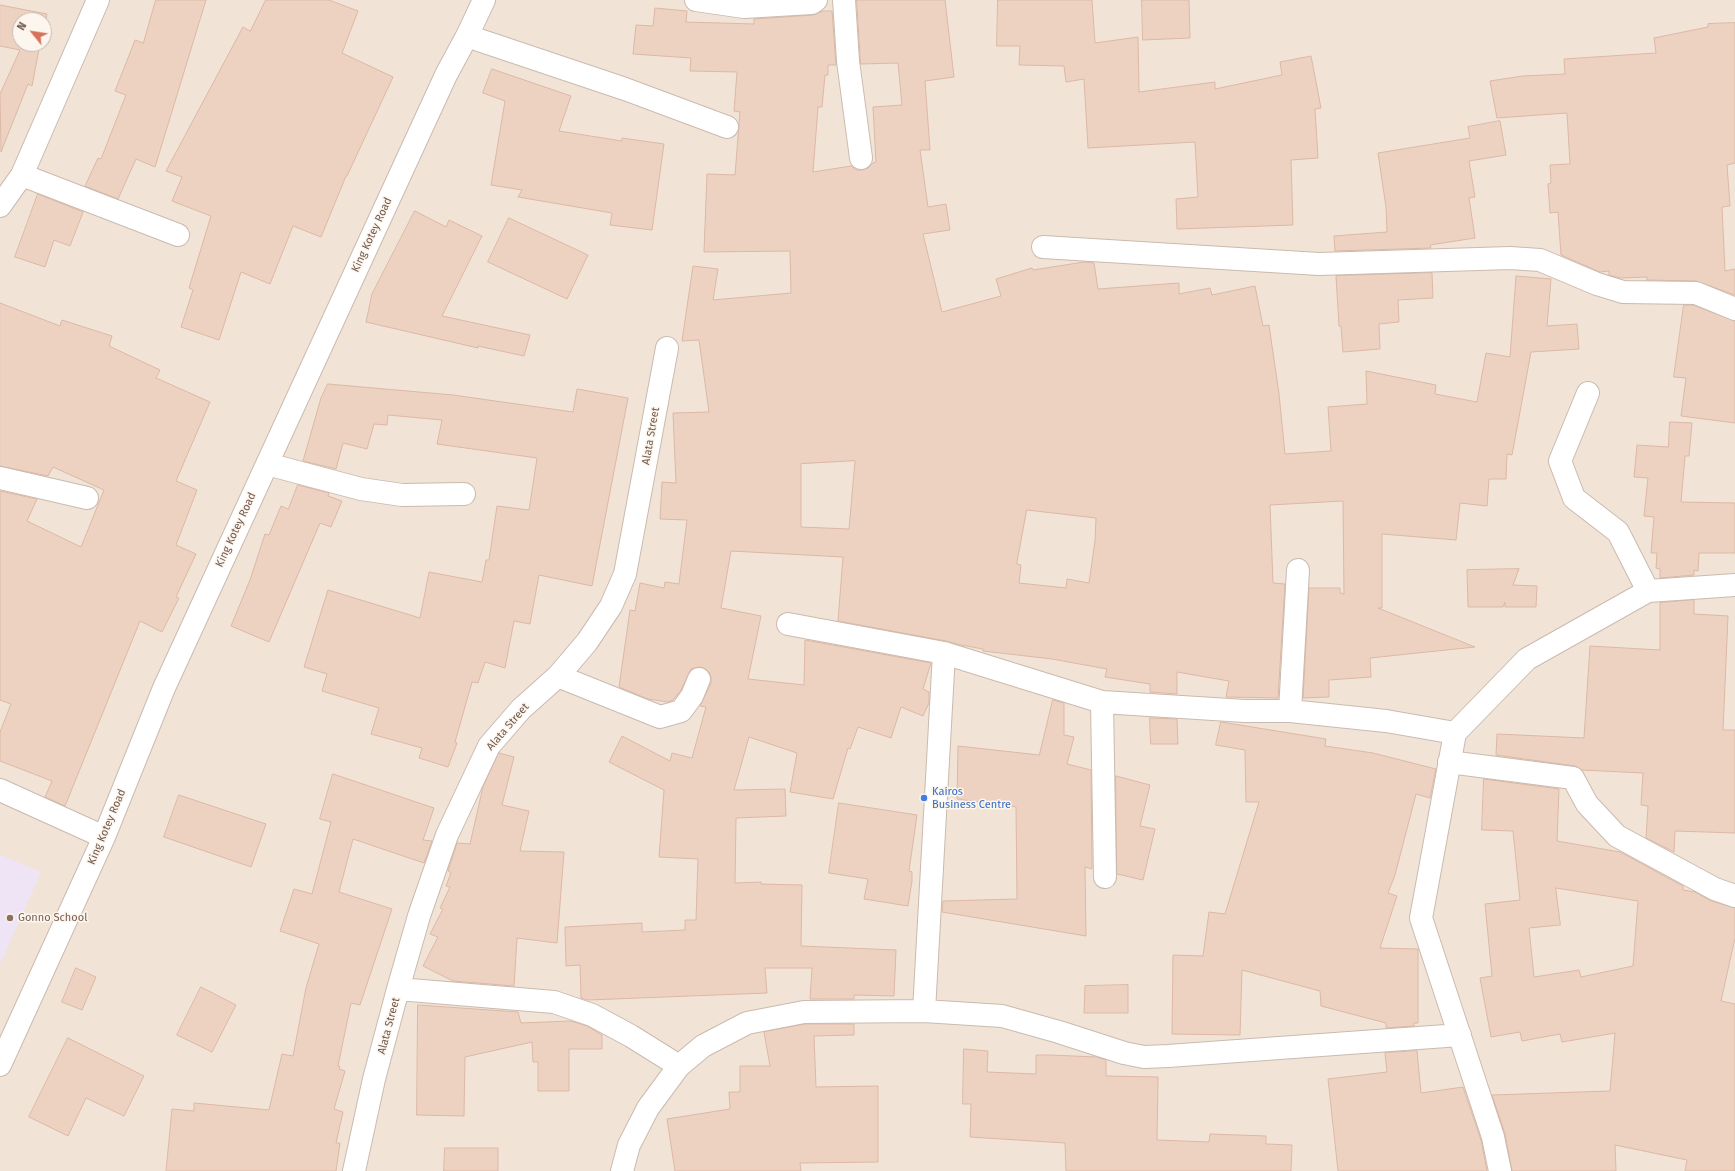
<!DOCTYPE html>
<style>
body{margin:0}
#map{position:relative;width:1735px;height:1171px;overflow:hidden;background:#faf2e8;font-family:"Fira Sans",sans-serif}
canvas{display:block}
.north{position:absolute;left:12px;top:12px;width:40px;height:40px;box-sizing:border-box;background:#fdf6ee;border:1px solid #c5b8ae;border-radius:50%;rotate:300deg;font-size:11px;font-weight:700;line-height:16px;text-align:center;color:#715a4f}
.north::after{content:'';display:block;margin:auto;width:14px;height:18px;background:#d7715a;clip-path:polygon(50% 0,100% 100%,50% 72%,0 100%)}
</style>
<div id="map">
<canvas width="1735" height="1171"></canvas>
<div class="north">N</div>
</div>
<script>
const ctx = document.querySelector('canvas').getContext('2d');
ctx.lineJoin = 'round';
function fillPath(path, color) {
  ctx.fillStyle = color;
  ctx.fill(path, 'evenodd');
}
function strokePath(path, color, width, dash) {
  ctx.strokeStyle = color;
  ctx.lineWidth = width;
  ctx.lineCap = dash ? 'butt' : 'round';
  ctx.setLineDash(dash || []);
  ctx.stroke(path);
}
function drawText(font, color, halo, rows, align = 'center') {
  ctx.font = font + ' "Fira Sans",sans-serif';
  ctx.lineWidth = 3;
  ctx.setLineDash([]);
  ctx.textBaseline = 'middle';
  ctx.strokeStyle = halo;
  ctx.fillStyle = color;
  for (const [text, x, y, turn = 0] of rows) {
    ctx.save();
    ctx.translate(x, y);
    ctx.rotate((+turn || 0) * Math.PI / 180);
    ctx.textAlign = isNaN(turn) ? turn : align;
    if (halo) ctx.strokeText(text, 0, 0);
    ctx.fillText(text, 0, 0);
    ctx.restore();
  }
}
fillPath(new Path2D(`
 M0 0H1735V1171H0ZM20 20H44V44H20Z`), '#f1e4d7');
fillPath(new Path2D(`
 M0 855 41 872 0 964Z`), '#efe4f6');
const building = new Path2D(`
 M156 0H206L155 167 136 159 118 199 85 186 98 158 101 159 126 95 115 91 135 40 143 43Z
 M266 0H329L358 11 342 53 393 77 347 176H346L321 237 293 226 270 284 241 272 219 340 181 327 193 290 189 288 211 216 172 201 182 177 166 171 243 27 250 31Z
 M857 0H945L954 77 925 81 930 150H920L928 207 946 204 950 230 923 234 942 312 1001 296 996 279 1032 268 1033 270 1084 262 1094 263 1098 289 1179 283V294L1210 288 1212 295 1255 286 1263 326 1269 325 1279 394 1285 454 1331 451 1328 407 1367 404 1366 371 1436 385 1435 394 1477 402 1486 353 1510 357 1516 276 1551 279 1547 326 1577 324 1579 349 1531 352 1512 455 1507 454 1506 479H1489L1487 506 1460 503 1456 540 1382 534V608H1378L1475 647 1370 658 1371 677 1329 680V697L1303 698 1309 588H1340V593L1344 594 1343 501 1270 505 1273 583 1285 584 1278 698 1226 697 1229 681 1177 672V694L1150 692V684L1105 677 1107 669 1052 659 983 651V649L961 645 946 641 838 621 843 557 731 551 721 608 761 616 748 679 804 685 805 640 931 663 923 689 929 692V703L923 716 901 707 891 738 858 727 850 749 848 748 833 799 790 792 797 753 749 737 734 790 785 789 786 816 736 818 735 883 761 882V884L802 885 801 946 896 950 894 996 854 995V999H810L812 968H765L767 993 588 1000 581 998 580 965 566 966 565 927 642 923V932L685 930V920H696L698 859 659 857 664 790 609 762 622 736 670 761 672 753 692 758 706 707 700 706 711 683V677L709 672 704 668 698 667 691 669 681 690 673 700 668 702 648 699 619 687 630 610 635 611 640 583 664 588 665 582 679 584 687 520 660 519 662 482 676 483 673 413 709 412 699 340 682 341 693 266 718 269 713 300 791 293 790 251 704 252 707 174 735 175 740 112 734 111 737 72 690 71 691 58 633 54 636 25 653 26 655 8 687 11 686 22 754 24V19L813 15 823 11H832L836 65H828V75H825L822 107H818L813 172 851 166 857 170H862L868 168 873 163 876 162 873 107 902 105 898 63 861 64ZM855 461 849 529 801 527V464ZM1027 510 1096 518 1095 541 1089 583 1067 579 1066 588 1019 583 1021 565 1017 564Z
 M998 0H1092L1095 43 1138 37 1139 92 1215 82V89L1282 75 1280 62 1311 56 1321 108 1315 109 1318 158 1291 160 1293 225 1177 229 1176 199 1198 197 1195 142 1088 148 1084 79 1066 82 1064 66 1019 65 1020 46H997Z
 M1142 0H1189L1190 38 1143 40Z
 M0 5 47 14 44 27V20H20V44H40L32 86 28 84 1 152 0 94 20 50 0 46Z
 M1735 23V163L1727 165 1730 206 1722 207 1725 271 1735 269V295L1696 281 1647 280V277L1620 278 1609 275V271L1600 272 1561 255 1558 212 1550 213 1548 184 1551 183 1550 165 1570 164 1567 113 1497 118 1490 81 1523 76 1565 74 1564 59 1656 53 1654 38 1708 27V24Z
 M492 69 571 96 559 131 622 141V138L664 144 652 230 610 225 612 213 518 197 522 190 491 185 505 101 483 93Z
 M1500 121 1506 155 1469 161 1475 197 1469 198 1475 238 1430 245 1431 248 1335 251 1334 236 1387 232 1386 207 1378 153 1470 138 1468 127Z
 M38 194 83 212 70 246 54 240 45 267 15 257Z
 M415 211 446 227 449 220 482 236 442 316 530 335 524 356 478 346V348L366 322 372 294Z
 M509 218 588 255 567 299 488 262Z
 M1432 273 1433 298 1398 300 1399 322 1379 324 1380 349 1343 352 1341 326H1339L1336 276Z
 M0 303 60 326 62 320 112 336 109 346 160 370 156 378 210 402 176 481 197 490 176 545 196 554 176 597 179 598 162 632 140 621 65 806 45 797 52 781 0 761V732L11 704 0 700V491L37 499 27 521 81 547 104 490 53 467 48 476 0 466Z
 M1684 305H1693L1735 321V423L1681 416 1686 378 1674 377Z
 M328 384 453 395 573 412 577 389 628 398 592 586 539 575 530 624 514 621 505 668 485 662 478 683 472 682 455 742 457 743 448 767 419 758 422 748 371 734 379 708 322 691 327 674 304 667 328 590 420 618 429 572 482 582 486 560H489L497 506 529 510 537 458 437 444 442 420 388 415 387 425 374 424 367 449 343 443 336 469 303 461 321 398Z
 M1670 422 1692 423 1689 456H1685L1681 502 1735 503V553H1699L1698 571 1694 570V575L1660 578V569L1656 568 1657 553H1651L1654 517 1644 516 1648 478 1634 477 1637 445 1668 447Z
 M298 485 329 493 328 496 342 501 331 527 320 523 269 642 231 626 250 580 265 534 269 535 281 506 288 509Z
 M1519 569 1513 585 1537 586 1536 607H1505V602L1503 607H1468L1467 570Z
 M1694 600V614L1728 616 1723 730H1735V833L1675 831 1674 852 1646 838 1648 806 1641 805 1643 773 1582 770 1575 766 1496 755 1497 734 1584 738 1590 646 1660 650V603Z
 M1053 700 1064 703V735L1074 737 1067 764 1091 770 1092 869 1085 867 1086 936 942 912 943 901 1017 899 1016 807 957 799 958 746 1039 755Z
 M1150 718 1177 719 1178 744H1151Z
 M1221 722 1326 739 1325 746 1373 753 1436 769 1430 798 1416 794 1395 875 1388 893 1397 896 1380 948 1418 949V1023H1414V1026L1386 1028V1023L1321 1006 1320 991 1242 970 1240 1035 1172 1034 1173 955 1203 956 1209 912 1225 914 1259 802H1246L1245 750 1216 745Z
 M499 753 514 757 502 805 529 811 520 851 564 852 557 943 517 938 514 986 453 981 423 966 438 937 430 934 443 909 440 908 450 887 446 886 451 873 448 871 457 843 470 844 483 787Z
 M333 774 434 808 423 840 432 841 424 863 353 839 339 892 392 909 360 1005 351 1003 338 1066H340L339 1069 345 1071 334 1109 343 1112 336 1143H340L336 1171H166L172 1109 194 1111V1103L269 1110 282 1054 293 1056 306 988 319 944 280 931 294 889 312 894 331 822 320 819Z
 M1116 776 1150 785 1140 826 1155 829 1143 880 1117 874Z
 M1484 779 1559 789 1557 841 1620 852 1683 886V890L1695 892 1711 901 1735 908V938L1721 1001 1735 1004V1171H1685L1687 1160 1615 1145 1616 1171H1512L1505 1134 1492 1095 1610 1091 1615 1033 1562 1042 1560 1034 1522 1041 1520 1032 1491 1037 1480 978 1492 976 1485 904 1520 900 1513 831 1482 830ZM1556 888 1638 901 1633 966 1581 977 1579 970 1534 977 1529 928 1560 925Z
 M179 795 266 824 251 867 164 837Z
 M839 803 917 815 909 871 912 872V881L908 906 864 899 868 879 829 873Z
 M76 968 96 977 82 1010 62 1002Z
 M1128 985V1013H1084L1085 986Z
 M201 987 236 1005 212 1052 177 1035Z
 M418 1005 518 1012 521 1023 571 1021 587 1026 602 1035V1049H569V1091H538V1062H533L532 1042 465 1057 464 1116 417 1115Z
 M805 1024H854V1035L814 1036 816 1087 878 1086V1162L800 1163 801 1171H675L667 1119 730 1109 729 1092H740V1066H770L764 1032Z
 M68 1038 144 1076 124 1116 86 1098 68 1136 29 1117Z
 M964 1049 988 1051 987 1072 1036 1074V1055H1050L1097 1057 1106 1060V1076L1158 1077 1157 1140 1209 1142 1210 1134 1266 1136V1144L1292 1145 1291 1171H1066L1065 1143 970 1137 971 1104H963Z
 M1417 1051 1421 1093 1463 1087 1481 1140 1487 1171H1338L1328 1079 1387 1072 1385 1053Z
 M445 1148H498V1171H444Z`);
fillPath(building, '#edd2c2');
strokePath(building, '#ddb8a5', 1);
const minor = new Path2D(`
 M696 0 744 7 812 3 816 0
 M844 0 848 61 861 158
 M467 36 625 89 727 127
 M22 175 178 235
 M0 206 22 175 98 0
 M1043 247 1319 264 1510 258 1540 260 1597 284 1623 292 1696 293 1735 309
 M1588 393 1560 461 1574 498 1618 532 1648 591
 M267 464 361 489 402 495 464 494
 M0 478 87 498
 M788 624 944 653 1102 702 1245 711H1290L1386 721 1455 733 1527 659 1648 591 1735 585
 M558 676 660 717 681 711 692 696 699 679
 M1102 702 1105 877
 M1290 711 1298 570
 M1455 733 1421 918 1493 1137 1500 1171
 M1449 762 1573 778 1587 804 1617 836 1715 889 1735 896
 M0 790 104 837
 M398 989 554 1002 592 1015 631 1036 679 1066
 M924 1011 944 653
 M0 1065 104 837 164 688 446 75 467 36 484 0
 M354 1171 374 1079 398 989 419 916 447 835 489 746 521 709 558 676 587 642 611 606 625 574 667 348
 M622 1171 629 1145 648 1108 679 1066 703 1046 747 1023 804 1012 924 1011 1002 1016 1059 1032 1124 1053 1144 1057 1168 1056 1460 1035`);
strokePath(minor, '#cbbaaf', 24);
strokePath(minor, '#fff', 22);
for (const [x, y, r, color] of [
 [924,798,4,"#3f7fe0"],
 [10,918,4,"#8d6e63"]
]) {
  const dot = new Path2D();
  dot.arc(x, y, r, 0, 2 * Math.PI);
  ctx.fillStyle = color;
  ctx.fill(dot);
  strokePath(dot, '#fdf6ee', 1.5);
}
drawText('11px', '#715a4f', '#fdf6ee', [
 ["King Kotey Road",372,235,-65],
 ["Alata Street",651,436,-80],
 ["King Kotey Road",236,530,-65],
 ["Alata Street",508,727,-49],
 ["King Kotey Road",107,827,-67],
 ["Alata Street",389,1026,-75]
]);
drawText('11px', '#366cbe', '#fdf6ee', [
 ["Kairos",932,792],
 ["Business Centre",932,805]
], 'left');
drawText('11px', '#785e54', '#fdf6ee', [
 ["Gonno School",18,918]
], 'left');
</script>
